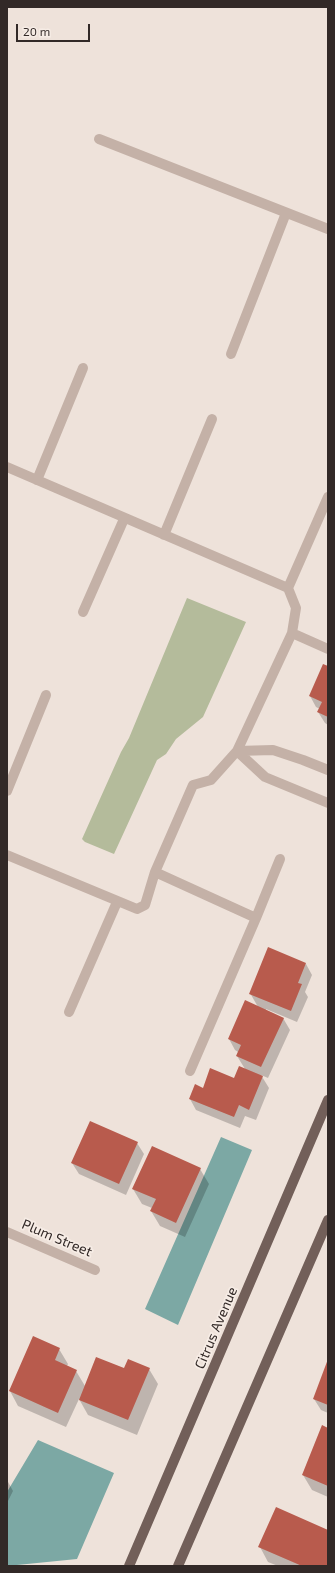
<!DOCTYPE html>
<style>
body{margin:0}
#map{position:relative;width:335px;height:1573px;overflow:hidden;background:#eee2da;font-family:"Exo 2",sans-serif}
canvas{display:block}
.frame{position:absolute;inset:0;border:8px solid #322927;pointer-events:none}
.scale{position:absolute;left:16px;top:24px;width:74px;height:18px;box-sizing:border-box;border:2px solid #322927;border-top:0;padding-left:5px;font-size:12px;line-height:14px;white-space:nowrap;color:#322927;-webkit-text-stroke:3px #f6ece5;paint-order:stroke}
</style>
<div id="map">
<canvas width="335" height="1573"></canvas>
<div class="frame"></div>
<div class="scale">20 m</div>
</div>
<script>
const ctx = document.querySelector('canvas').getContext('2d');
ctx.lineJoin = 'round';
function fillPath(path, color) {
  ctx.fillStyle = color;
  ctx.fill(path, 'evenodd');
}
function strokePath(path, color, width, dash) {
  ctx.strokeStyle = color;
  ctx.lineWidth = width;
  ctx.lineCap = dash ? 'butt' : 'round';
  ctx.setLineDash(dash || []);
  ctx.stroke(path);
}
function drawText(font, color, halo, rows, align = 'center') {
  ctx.font = font + ' "Exo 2",sans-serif';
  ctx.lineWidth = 3.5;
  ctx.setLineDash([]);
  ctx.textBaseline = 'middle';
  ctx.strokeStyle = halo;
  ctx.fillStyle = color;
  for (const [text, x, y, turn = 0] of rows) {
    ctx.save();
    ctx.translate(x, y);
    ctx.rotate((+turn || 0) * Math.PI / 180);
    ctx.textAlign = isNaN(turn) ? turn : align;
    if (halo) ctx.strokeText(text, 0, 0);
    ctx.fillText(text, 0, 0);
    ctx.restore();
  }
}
fillPath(new Path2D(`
 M187 598 246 622 203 717 176 739 166 754 157 760 114 854 85 842 82 839 121 752 129 738Z`), '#b4bb9b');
fillPath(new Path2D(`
 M221 1137 252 1150 178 1325 145 1309Z
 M38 1440 114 1473 77 1559 7 1566V1492Z`), '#7ca8a4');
fillPath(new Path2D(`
 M328 667V725L325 723 318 712 320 709 316 707 310 696Z
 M306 964 312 975 305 992 308 997 297 1022 266 1009V1011L283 1018 290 1030 268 1078 261 1075 269 1088 256 1120 245 1116 240 1128 196 1110 190 1099 203 1089 235 1079 245 1069 237 1056 238 1052 235 1050 229 1039 258 1007 250 993Z
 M137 1143 144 1154 126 1195 79 1174 72 1163Z
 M200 1169 209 1184 185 1237 160 1226 151 1211 152 1208 142 1204 133 1189Z
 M59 1349 68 1364 67 1366 76 1371 85 1386 149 1369 158 1384 137 1435 88 1415 79 1399 66 1427 18 1406 10 1391Z
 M328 1362V1413L321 1410 314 1399Z
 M328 1429V1497L312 1490 303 1475Z
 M7 1480 13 1491 7 1503Z
 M328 1531V1566H278L268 1562 260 1547Z`), '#0003');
fillPath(new Path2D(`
 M323 664 328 666V717L317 712 322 702 309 696Z
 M268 947 306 963 298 983 302 984 291 1011 249 994Z
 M245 1000 284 1018 261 1067 236 1056 241 1045 228 1039Z
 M239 1066 263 1076 249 1110 239 1105 234 1117 189 1099 195 1084 203 1088 210 1068 234 1078Z
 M90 1121 138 1142 119 1184 71 1163Z
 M152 1146 201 1168 176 1223 150 1211 156 1199 132 1189Z
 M33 1336 60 1348 55 1360 77 1370 58 1413 9 1391Z
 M96 1357 124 1368 128 1359 150 1368 128 1420 79 1400Z
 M328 1359V1405L313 1399Z
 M322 1425 328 1428V1486L302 1475Z
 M276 1507 328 1530V1566H302L258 1547Z`), '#b85b4d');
strokePath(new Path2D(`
 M99 139 328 229
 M231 354 286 213
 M7 467 288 588 296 608 292 633 237 751 211 780 193 785 155 872 145 905 137 909 7 855
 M37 480 83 368
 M164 535 212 419
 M288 588 328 497
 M83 612 124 519
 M292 633 328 649
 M237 751 265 777 328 803
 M237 751 273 750 303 760 328 770
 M7 791 46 695
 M155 872 256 918 190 1071
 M256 918 280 859
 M69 1012 117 902
 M7 1232 95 1270`), '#c4b1a7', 10);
strokePath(new Path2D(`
 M129 1566 328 1100
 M178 1566 328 1220`), '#725f59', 10);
drawText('14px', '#322927', '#f6ece5', [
 ["Plum Street",57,1238,23],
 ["Citrus Avenue",216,1328,-67]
]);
</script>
